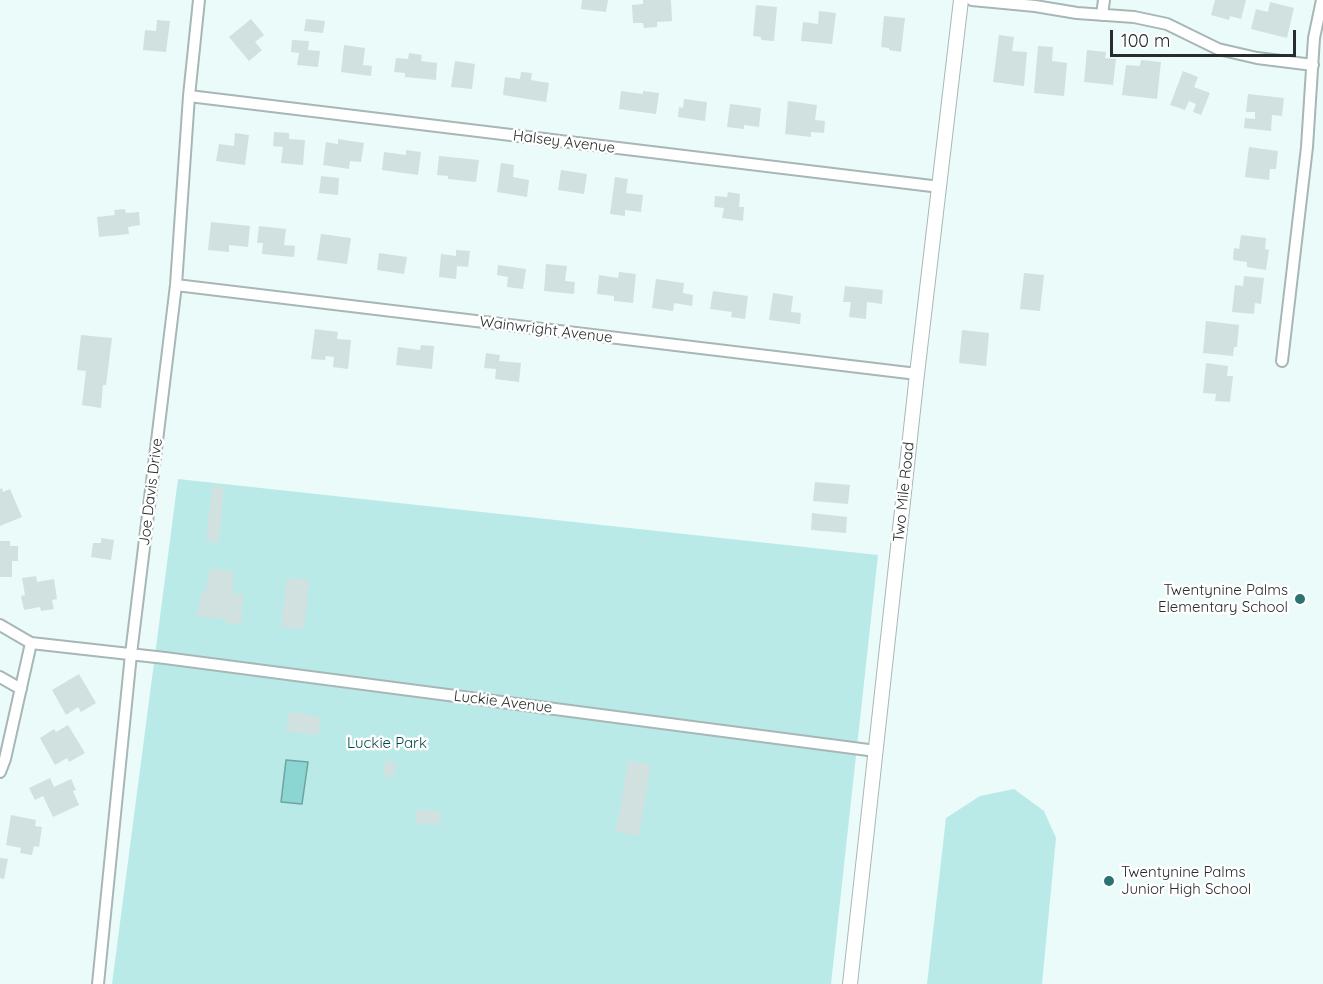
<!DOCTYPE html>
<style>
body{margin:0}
#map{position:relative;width:1323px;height:984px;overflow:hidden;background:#eafbfa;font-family:Quicksand,sans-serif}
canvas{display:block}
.scale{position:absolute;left:1110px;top:30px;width:186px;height:27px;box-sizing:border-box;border:3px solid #262d2c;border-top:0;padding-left:8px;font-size:18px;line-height:21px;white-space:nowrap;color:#262d2c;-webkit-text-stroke:4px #fff;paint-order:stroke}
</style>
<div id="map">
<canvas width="1323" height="984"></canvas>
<div class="scale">100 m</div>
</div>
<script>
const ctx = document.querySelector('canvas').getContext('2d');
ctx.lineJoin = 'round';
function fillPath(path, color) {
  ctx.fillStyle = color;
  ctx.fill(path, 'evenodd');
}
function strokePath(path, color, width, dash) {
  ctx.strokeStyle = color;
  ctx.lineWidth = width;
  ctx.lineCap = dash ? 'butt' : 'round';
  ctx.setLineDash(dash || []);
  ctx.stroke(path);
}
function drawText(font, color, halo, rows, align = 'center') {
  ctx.font = font + ' Quicksand,sans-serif';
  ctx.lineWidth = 5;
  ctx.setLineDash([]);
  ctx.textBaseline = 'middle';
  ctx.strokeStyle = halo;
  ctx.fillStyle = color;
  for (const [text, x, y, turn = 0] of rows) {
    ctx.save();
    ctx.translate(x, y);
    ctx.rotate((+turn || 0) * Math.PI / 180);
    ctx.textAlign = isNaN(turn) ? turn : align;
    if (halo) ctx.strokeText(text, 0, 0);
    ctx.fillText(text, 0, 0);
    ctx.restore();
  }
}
fillPath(new Path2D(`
 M178 479 878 555 831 984H112Z
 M1014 789 1044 811 1056 838 1042 984H927L946 818 980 796Z`), '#baeae7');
const water = new Path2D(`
 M286 760 308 762 302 804 281 802Z`);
fillPath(water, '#8bd6d2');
strokePath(water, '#6da3a0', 1.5);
fillPath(new Path2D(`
 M582 0H608L606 12 581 9Z
 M643 0H671L672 21 657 22V27L644 28 643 23H633L632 5 643 4Z
 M1215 0H1246L1241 19 1230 16 1229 20 1211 15Z
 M1270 2 1294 8 1287 38 1251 29 1256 9 1268 12Z
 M756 5 777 7 774 41 761 40V37L753 36Z
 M819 11 836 13 832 44 801 41 803 22 818 24Z
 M884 16 905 18 901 52 889 50V48L881 47Z
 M251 19 264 35 255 42 262 50 249 61 229 37Z
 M306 19 325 21 323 33 304 31Z
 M157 20 170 21 166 52 143 50 145 30 156 31Z
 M999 35 1014 37 1012 51 1027 52 1024 86 993 82Z
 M292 40 309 41 308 50 320 51 318 67 297 65 299 53 291 52Z
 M344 45 365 48 363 65 372 66 371 76 341 72Z
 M1038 46 1053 47 1052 61 1067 63 1064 96 1034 93Z
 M1087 50 1106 52 1105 58 1116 59 1113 85 1084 82Z
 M409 53 422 55 421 61 437 63 436 80 405 77V73L394 72 396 58 408 59Z
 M1141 60 1161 62 1157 99 1122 95 1126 65 1140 66Z
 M455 61 475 64 472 89 451 87Z
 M1183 71 1198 77 1194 87 1210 93 1201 115 1193 112 1196 104 1189 101 1185 110 1170 105Z
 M521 72 532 73 531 80 549 83 546 102 503 95 505 77 520 79Z
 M621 91 643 94V91L659 93 656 114 619 109Z
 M1248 94 1284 98 1282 116 1272 115 1271 131 1244 128 1245 118 1255 119V112H1246Z
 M684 99 707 102 705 121 678 117 679 107 683 108Z
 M788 101 817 105 815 120 825 121 824 133 811 132V137L785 134Z
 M730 104 761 108 759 127 744 125V129L727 127Z
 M274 132 289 133V139L305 140 303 165 281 163 283 147 273 146Z
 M235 133 249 135 245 165 216 161 219 144 234 146Z
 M338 139 364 143 361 162 350 161 349 169 323 165 326 142 338 144Z
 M1249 147 1278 151 1276 169H1270L1269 180 1245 177Z
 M406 150 421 152 418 175 382 170 384 152 406 155Z
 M439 156 479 160 476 182 448 179V176L437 175Z
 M501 163 514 165 513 177 529 180 527 197 497 192Z
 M561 170 587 174 584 194 558 190Z
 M321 176 339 178 338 195 319 193Z
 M615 177 628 179 626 193 643 195 641 212 625 210V216L610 214Z
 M728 192 740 194 739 207H744L743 221 722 218 724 208 714 207 715 196 727 197Z
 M125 209 126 213 139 212 140 225 128 227 129 234 99 237 97 217 115 215 114 210Z
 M211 222 250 226 248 247 229 245V252L208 250Z
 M259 226 286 229 284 245 295 246 294 257 262 254 263 243H257Z
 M321 234 351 238 347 264 317 260Z
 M1241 235 1266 238 1265 249 1269 250 1266 270 1247 267V262L1233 260 1234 248 1239 249Z
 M456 250 470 251 468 267 457 266 456 279 439 277 441 254 456 256Z
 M379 253 407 257 404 274 377 270Z
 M546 264 567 266 565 281 575 282 574 294 544 291Z
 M498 265 526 269 523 289 507 287 508 277 497 275Z
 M619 272 636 274 633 303 614 301V296L597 294 599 275 618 278Z
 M1024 273 1044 275 1040 311 1020 309Z
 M1244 276 1264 278 1261 304 1255 303 1254 314 1232 312 1235 285 1243 286Z
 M656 279 684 283 683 293 693 295 692 306 674 303 673 311 652 308Z
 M845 286 883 290 882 304 867 302 866 319 849 317 851 302H843Z
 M713 291 748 296 745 319 731 317 732 312 710 309Z
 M773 293 793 296 791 312 801 313 800 324 769 320Z
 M1206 321 1239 325 1237 347H1234L1233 356 1203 353Z
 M315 329 338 332 337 339 351 340 348 369 333 367 334 357 326 356 325 360 311 359Z
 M962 330 989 333 986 366 959 363Z
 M81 335 112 338 106 385H103L101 408 82 405 86 371 77 370Z
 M421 345 434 346 432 369 396 365 398 347 420 350Z
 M486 353 500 355 499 361 521 363 519 382 495 379 496 369 484 368Z
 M1206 363 1228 366 1227 376H1233L1230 402 1215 401 1216 394 1203 393Z
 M815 482 850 485 848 504 813 501Z
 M212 486 224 487 219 543 206 541Z
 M2 488 3 492 10 489 22 517 0 526V489Z
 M812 513 847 517 846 533 811 530Z
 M101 538 114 540 111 560 91 557 93 543H101Z
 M0 541H10V546H18V561H12V577H0Z
 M210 569 234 571 232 594 243 595 241 624 226 623V619L196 616 203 590H206Z
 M36 576 37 582 54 579 57 599 52 600 54 609 41 611 40 607 24 610 21 596 25 595 22 578Z
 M287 578 309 580 304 629 281 627Z
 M79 674 96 703 81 712 78 707 66 715 52 690Z
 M289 712 321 717 318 735 286 731Z
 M68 725 85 753 69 762 67 758 55 765 40 738 54 729 56 732Z
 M385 761 397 763 394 778 383 776Z
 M628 761 651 765 639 836 616 832Z
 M50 778 54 787 71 779 76 790 73 791 79 805 53 817 43 796 35 800 29 788Z
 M416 809 441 812 440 825 415 823Z
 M11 815 36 820 35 826 42 827 39 847 34 846 32 855 20 853 21 848 6 845Z
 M0 858 8 859 4 879 0 878Z`), '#d1e1e0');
const minor = new Path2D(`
 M972 0 1035 6 1077 13 1134 17 1167 24 1218 49 1257 58 1313 65
 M1102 15 1104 0
 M189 96 940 187
 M176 285 917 374
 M1282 361 1307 147 1314 38 1322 0
 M0 625 31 643 165 658 876 751
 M0 677 21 689
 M0 772 5 759 31 643
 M98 984 131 654 176 285 189 96 199 0`);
const tertiary = new Path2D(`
 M850 984 917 374 961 0`);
strokePath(minor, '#a7b7b6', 14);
strokePath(tertiary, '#a7b7b6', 16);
strokePath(minor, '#fff', 10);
strokePath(tertiary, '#fff', 14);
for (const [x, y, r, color] of [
 [1300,599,6,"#2a7371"],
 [1109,881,6,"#2a7371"]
]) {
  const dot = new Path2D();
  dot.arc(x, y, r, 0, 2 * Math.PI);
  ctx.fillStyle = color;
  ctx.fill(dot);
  strokePath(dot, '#fff', 2);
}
drawText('15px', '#262d2c', '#fff', [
 ["Halsey Avenue",564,142,7],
 ["Wainwright Avenue",546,330,7],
 ["Joe Davis Drive",151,492,-83],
 ["Two Mile Road",904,492,-84],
 ["Luckie Avenue",503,702,7]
]);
drawText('15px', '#262d2c', '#fff', [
 ["Twentynine Palms",1288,590],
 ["Elementary School",1288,607],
 ["Twentynine Palms",1121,872,"left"],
 ["Junior High School",1121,889,"left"]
], 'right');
drawText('15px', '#004846', '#fff', [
 ["Luckie Park",387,743]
]);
</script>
